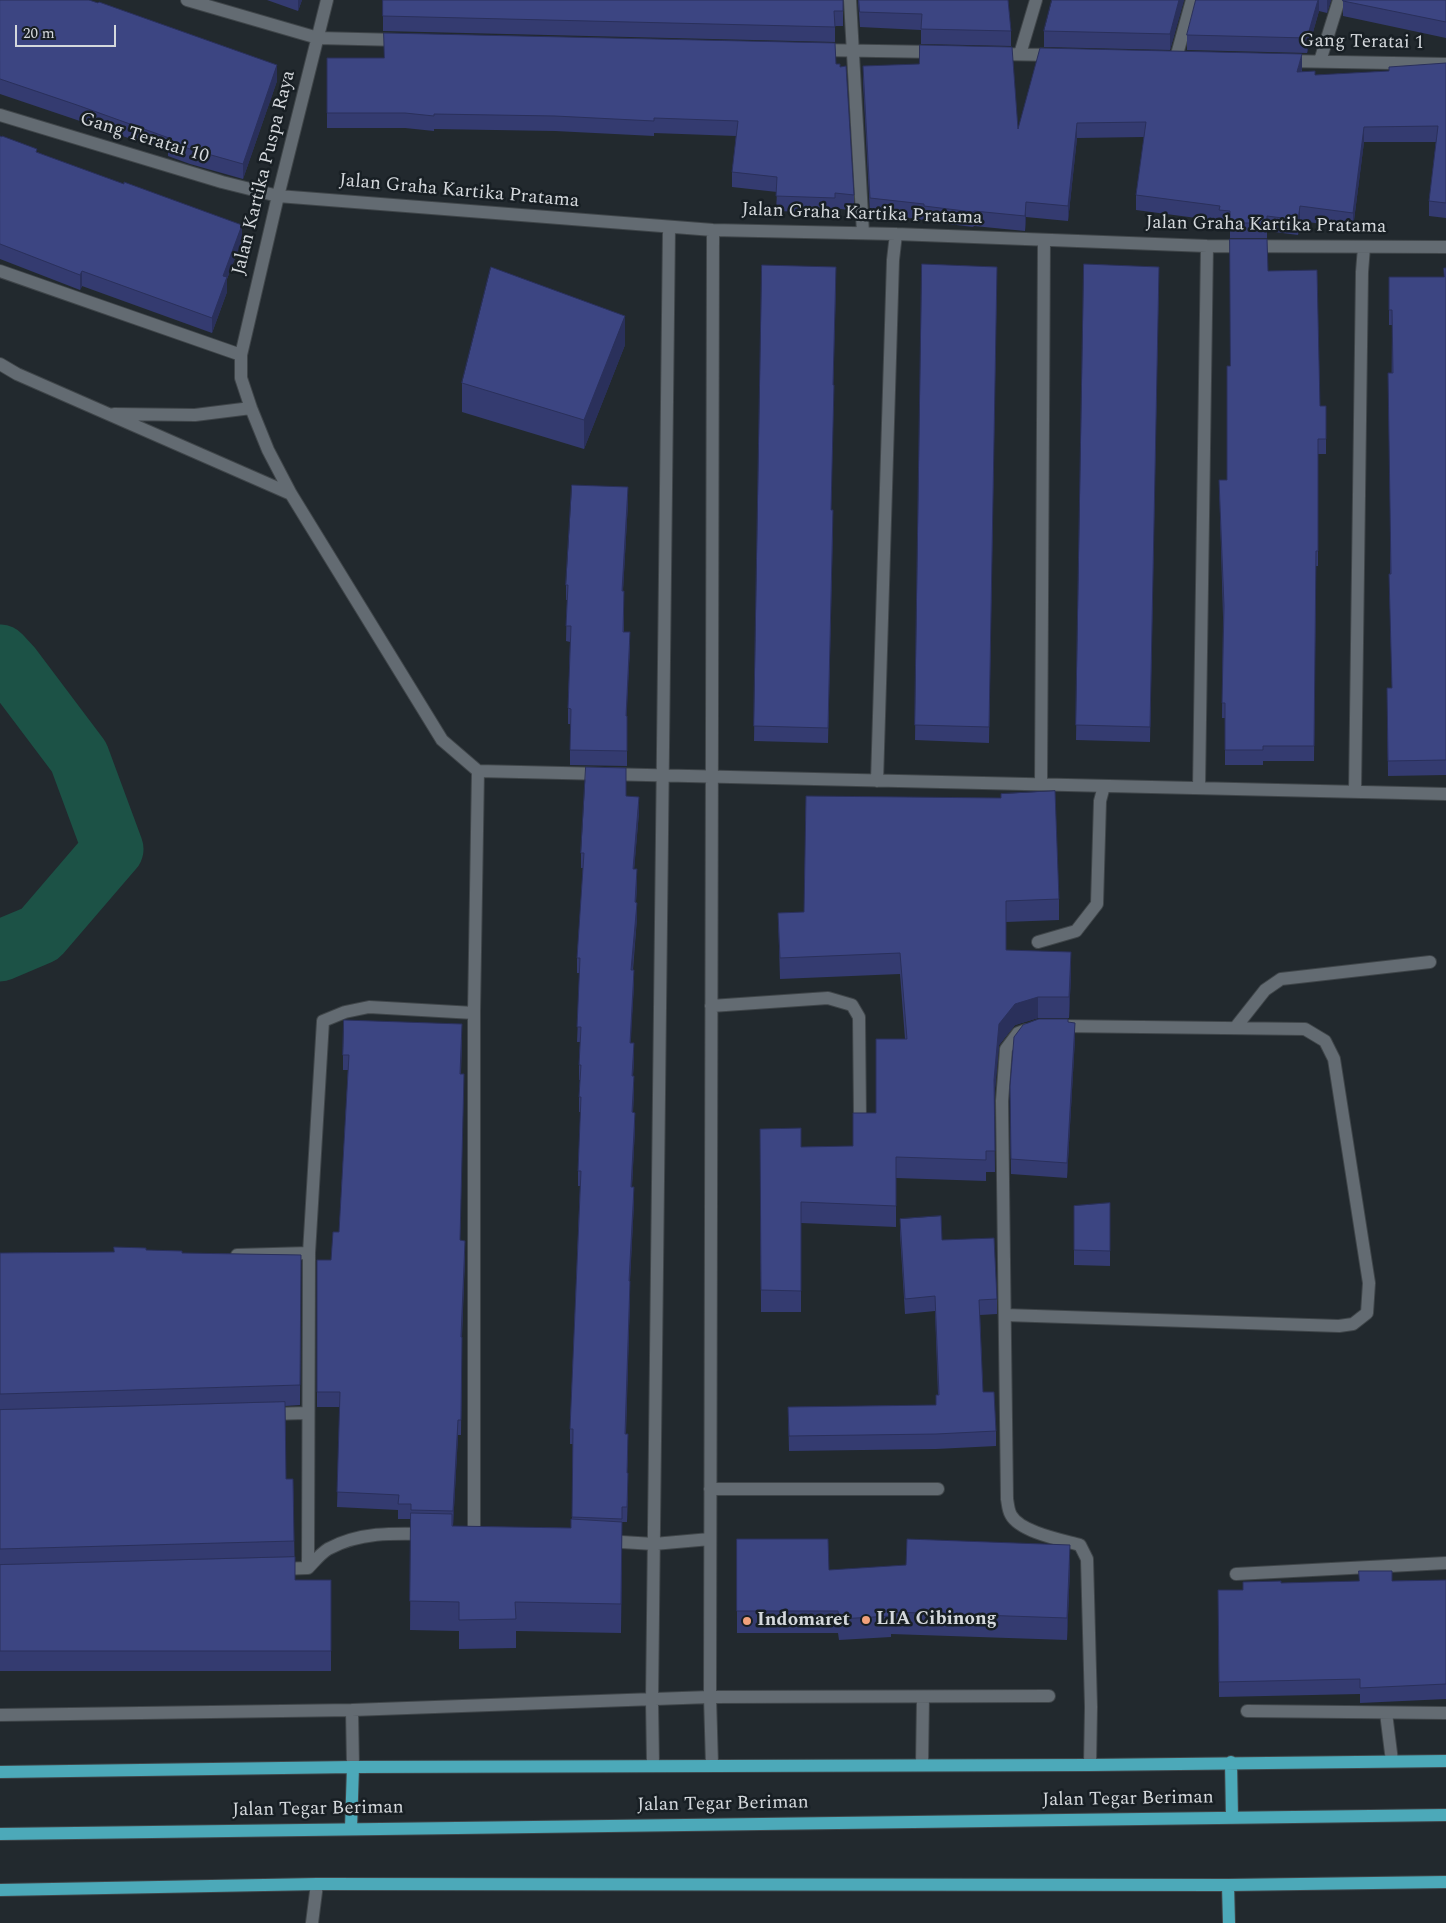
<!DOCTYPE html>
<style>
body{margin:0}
#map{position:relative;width:1446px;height:1923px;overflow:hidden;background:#22292e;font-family:Spectral,serif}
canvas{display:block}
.scale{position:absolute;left:15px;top:25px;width:101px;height:22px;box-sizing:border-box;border:2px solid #d4d8dc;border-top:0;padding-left:6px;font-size:15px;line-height:18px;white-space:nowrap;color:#d4d8dc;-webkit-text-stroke:4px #181f24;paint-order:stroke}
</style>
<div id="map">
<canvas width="1446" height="1923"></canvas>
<div class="scale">20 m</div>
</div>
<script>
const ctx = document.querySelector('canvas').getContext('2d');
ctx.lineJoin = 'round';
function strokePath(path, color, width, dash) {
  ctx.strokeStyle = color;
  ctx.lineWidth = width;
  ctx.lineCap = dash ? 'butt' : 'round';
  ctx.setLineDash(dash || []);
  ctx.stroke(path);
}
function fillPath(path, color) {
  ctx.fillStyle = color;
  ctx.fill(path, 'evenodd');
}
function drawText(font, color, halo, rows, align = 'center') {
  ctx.font = font + ' Spectral,serif';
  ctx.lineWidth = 5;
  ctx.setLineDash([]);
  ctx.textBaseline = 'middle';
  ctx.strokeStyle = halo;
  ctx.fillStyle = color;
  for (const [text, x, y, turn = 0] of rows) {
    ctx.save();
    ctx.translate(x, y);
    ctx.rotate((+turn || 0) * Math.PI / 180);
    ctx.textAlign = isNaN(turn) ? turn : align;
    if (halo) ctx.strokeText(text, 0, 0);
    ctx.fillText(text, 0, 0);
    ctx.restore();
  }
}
strokePath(new Path2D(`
 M0 655 12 668 79 757 113 849 40 934 0 951`), '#1c5246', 61);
const minor = new Path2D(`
 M187 0 318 38 399 40
 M327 0 278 196 241 355V378L251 408 268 450 291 494 442 740 478 771 1446 794
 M850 0 863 233
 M819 50 936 52
 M996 54 1054 55
 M1020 54 1036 0
 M1176 58 1192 0
 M1286 61 1446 64
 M1320 61 1339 0
 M0 115 222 182 278 196 713 230 896 234 1207 246 1446 247
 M0 271 241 355
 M0 364 17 374 291 494
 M114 414 195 415 251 408
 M877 781 893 260 896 234
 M1041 784 1044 240
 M1199 788 1207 246
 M1355 792 1362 272 1364 247
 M1038 942 1076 931 1097 904 1100 801 1104 786
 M711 1006 828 998 852 1005 859 1017 860 1120
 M1235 1028 1265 990 1281 979 1430 962
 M1026 1030 1018 1033 1006 1049 1002 1101 1007 1499C1008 1504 1008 1510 1011 1515 1020 1532 1062 1540 1080 1545L1087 1559 1091 1707 1090 1765
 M237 1255 309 1253
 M1005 1315 1339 1326 1353 1324 1367 1313 1369 1283 1334 1059 1325 1041 1305 1029 1060 1026
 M270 1414 307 1413
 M710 1489H938
 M474 1535V1013L478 771
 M605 1541 654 1544 710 1539
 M308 1568 309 1253 323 1021 345 1012 369 1007 474 1013
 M278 1569 308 1568C314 1562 320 1554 328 1549 359 1532 393 1533 428 1534
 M1236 1574 1446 1563
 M352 1710 353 1767
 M1247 1711 1446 1713
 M1386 1713 1392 1761
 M0 1715 352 1710 710 1697 1049 1696
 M653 1765 652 1700 669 228
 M712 1765 710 1697 713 230
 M922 1765 923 1697
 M312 1923 317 1884`);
const major = new Path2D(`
 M1231 1762 1232 1818
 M0 1772 353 1767 1090 1765 1446 1761
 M351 1828 353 1767
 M0 1834 1446 1815
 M1228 1885 1229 1923
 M0 1890 317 1884 1228 1885 1446 1882`);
strokePath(minor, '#3f4549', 14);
strokePath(major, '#3f4549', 14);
strokePath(minor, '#636b72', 12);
strokePath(major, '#4ca9b9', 12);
fillPath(new Path2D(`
 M0 0 277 81 243 179 190 164 168 156V152L77 120 0 94Z
 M267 0H302L298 11Z
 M383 0H843V26H835V42L383 31Z
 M858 0H1008L1011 31V46L921 44V30L860 27Z
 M1184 0 1170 50 1044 47V31Z
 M1196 0H1331L1327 13 1319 11 1307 53 1187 50V35Z
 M1343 0H1446V38L1343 16Z
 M327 58 836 64 854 195V211L835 208V213L776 211 777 192 732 187V172L736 136 654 133V136L555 131 434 129V131L405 128H327Z
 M1446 63V218L1429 216V201L1436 142H1364L1353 228 1300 221 1298 235 1267 231V238H1230V226L1219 225V221L1136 210V195L1144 137 1077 138 1068 221 1026 217 1025 231 974 226 973 227 924 221V220L870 213 863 81V66L1018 129 1302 69V72L1315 75 1389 71Z
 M0 136 242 240 227 279V292L212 333 82 286 80 290 0 259Z
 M922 264 997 267 989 743 915 740Z
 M1084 264 1159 267 1150 742 1076 740Z
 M762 265 836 282 833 385 831 510 833 525 828 743 754 741Z
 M1446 268V775L1388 776 1387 688H1392L1389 574H1390L1392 325H1389V277H1444Z
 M1268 271 1320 406H1326V454H1318V566H1316L1314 761H1263V765H1225V718H1222L1223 617 1219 480H1227Z
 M625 345 584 449 462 412V383Z
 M628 502 623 591 624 606V632L630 647 626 716H627V766L570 765V724H568V708L570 642 566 641 567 600H566V585Z
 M626 796 639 812 634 869 637 884 636 903 637 918 633 970 634 985 630 1043 634 1059 633 1076 634 1091 633 1113 635 1128 632 1187 634 1202 630 1281V1296L626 1434 628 1449 627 1473 628 1488 627 1522H622L621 1633 516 1631V1648L459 1649V1631L410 1630 411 1519H398V1510L337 1507 340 1407H317V1260H331L339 1232 348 1070H343V1055L462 1039 461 1074 460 1240 465 1256 462 1337V1352L461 1435H458L453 1526 571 1528 572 1519 573 1444H570V1429L580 1186H578V1171L581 1112H579V1097L580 1080H579V1065L580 1042H577L580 973H577V958L583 868H581V853Z
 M806 796 1059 899V920L1006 922V950L1071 973 1069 1018H1038L1015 1025 999 1045 994 1099 995 1172H986V1181L896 1178V1227L801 1223V1312H761L760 1129 801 1147 853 1146 876 1113 905 1039 900 974 780 979 778 913 804 912Z
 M1068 1022 1075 1038 1067 1178 1011 1174 1010 1086Z
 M1110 1203V1266L1074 1265V1206Z
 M900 1219 942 1240 997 1299V1314L980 1315 983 1392 996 1431V1446L936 1449 789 1451 788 1407 936 1405V1395H938L935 1311 905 1314 900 1234Z
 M146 1250 182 1253 301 1255 300 1405 285 1406 286 1479H293L295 1580H331V1671H0V1253L114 1252Z
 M737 1539 829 1570 1070 1566 1067 1640 891 1634V1637L839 1640 838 1633H737Z
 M1446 1580V1699L1360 1703V1694L1219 1697 1218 1590H1243L1281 1583Z`), '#343b70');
fillPath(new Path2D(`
 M298 0H302L298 11Z
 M1179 0H1184L1170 50V34Z
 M1318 0H1319V11L1307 53V38Z
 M1327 0H1331L1327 13Z
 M1302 54V69L1297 87V72Z
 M277 65V81L243 179V164Z
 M1077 123V138L1068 221V206Z
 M1364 127V142L1353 228V213Z
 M1026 202V217L1025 231V216Z
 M1300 206V221L1298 235V220Z
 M242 225V240L227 279V292L212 333V318L223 276Z
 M836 267V282L833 400V385Z
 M82 271V286L80 290V275Z
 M625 316V345L584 449V420Z
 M628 487V502L622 606V591Z
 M630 632V647L626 731V716Z
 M639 797V812L633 884V869Z
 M637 869V884L635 918V902Z
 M637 903V918L631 985V970Z
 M1071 952V973L1069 1018V997Z
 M634 970V985L630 1058V1043Z
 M1038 997V1018L1015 1025 999 1045 994 1101V1080L999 1024 1015 1004Z
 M1075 1023V1038L1067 1178V1163Z
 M462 1024V1039L460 1089V1074Z
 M634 1043V1059L632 1091V1076Z
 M634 1076V1091L632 1128V1112Z
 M635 1113V1128L631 1202V1187Z
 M634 1187V1202L629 1296V1281Z
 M465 1241V1256L461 1352V1337Z
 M630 1281V1296L625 1449V1434Z
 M458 1420V1435L453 1526V1511Z
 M628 1473V1488L627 1522V1507Z
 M622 1522V1551L621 1633V1604Z
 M1070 1545V1566L1067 1640V1618Z`), '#2a305b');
const building = new Path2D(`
 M0 0H89L98 3 99 2 277 65 243 164 190 149 168 141 169 138 77 105 0 79Z
 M383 0H843V11H834L835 27 383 16Z
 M859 0H1008L1011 31 921 29 922 14 860 12Z
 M1052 0H1179L1170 34 1044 31Z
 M1196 0H1318L1307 38 1187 35Z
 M1343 0H1446V22L1343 1Z
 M384 33 835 43 836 64H840V67L846 66 854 195 835 193V198L776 196 777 177 732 172 738 121 654 118V121L555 116 434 114V116L405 113H327V58H384Z
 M920 45 1012 47 1018 129 1040 48 1302 54 1297 72 1315 71V75L1389 71V67L1446 63V203L1429 201 1438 126 1364 127 1353 213 1300 206 1298 220 1267 216V223H1230V211L1219 210 1220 206 1136 195 1146 122 1077 123 1068 206 1026 202 1025 216 974 211 973 212 924 206V204L870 198 863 66 919 64Z
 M0 136 2 137V136L37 149 36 152 124 184V182L242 225 223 276 227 277 212 318 82 271 80 275 0 244Z
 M1230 239H1267L1268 271 1317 270 1320 406H1326V439H1318V551H1316L1314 746H1263V750H1225V703H1222L1224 606 1219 480H1227V366H1230Z
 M922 264 997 267 989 727 915 725Z
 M1084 264 1159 267 1150 727 1076 725Z
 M762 265 836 267 833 385H834L831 510H833L828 728 754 726Z
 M491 267 625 316 584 420 462 383Z
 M1444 268H1446V760L1388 761 1387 688H1392L1389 574H1391L1388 373H1393L1392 310H1389V277H1444Z
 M572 485 628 487 622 591H624L623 632H630L626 716H627V751L570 750 571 709 568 708 571 626H566L568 585H566Z
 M586 767 626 768V796L639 797 633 869H637L635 902 637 903 631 970H634L630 1043H634L632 1076H634L632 1112 635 1113 631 1187H634L629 1281H630L625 1434H628L627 1473H628L627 1507H622V1519L572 1517 573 1429H570L581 1171H578L581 1097H579L581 1065H579L581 1027H577L580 958H577L584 853H581Z
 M1055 791 1059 899 1006 901V950L1071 952 1069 997H1038L1015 1004 999 1024 994 1080 995 1151H986V1160L896 1157V1206L801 1202V1291L761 1290 760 1129 801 1128V1147L853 1146V1113H876V1039H907L900 953 780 958 778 913 804 912 806 796 1001 798V794Z
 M1039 1019H1068V1022L1075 1023 1067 1163 1011 1159 1010 1086 1014 1037 1023 1025Z
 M344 1020 462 1024 460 1074H464L460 1240 465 1241 461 1337H462L461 1420H458L453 1511 411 1510V1504H398L399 1495 337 1492 340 1392H317V1260H331L333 1232H339L349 1055H343Z
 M1110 1203V1251L1074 1250V1206Z
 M941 1216 942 1240 994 1238 997 1299 979 1300 983 1392H994L996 1431 936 1434 789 1436 788 1407 936 1405V1395H939L935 1296 905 1299 900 1219Z
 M114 1247 146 1248V1250L182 1251V1253L301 1255 300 1385 0 1394V1253L114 1252Z
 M285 1402 286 1479H293L294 1541 0 1549V1410Z
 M411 1513 452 1514V1526L571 1528V1519L622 1522 621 1604 515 1602 516 1619 459 1620V1602L410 1601Z
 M737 1539H828L829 1570 906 1565 907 1539 1070 1545 1067 1618 891 1612V1616L839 1619 838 1611H737Z
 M295 1557V1580H331V1651H0V1565Z
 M1359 1571H1392V1581L1446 1580V1684L1360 1688V1679L1219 1682 1218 1590H1243V1582L1281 1581V1583L1359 1581Z`);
fillPath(building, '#3c4582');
strokePath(building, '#2a305b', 1);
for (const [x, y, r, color] of [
 [866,1620,5,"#f1a17b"],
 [747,1621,5,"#f1a17b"]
]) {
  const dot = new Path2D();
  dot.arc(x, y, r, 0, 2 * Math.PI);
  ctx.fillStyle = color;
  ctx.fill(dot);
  strokePath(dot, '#181f24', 2);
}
drawText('19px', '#d4d8dc', '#181f24', [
 ["Gang Teratai 1",1362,43,1],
 ["Gang Teratai 10",144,139,17],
 ["Jalan Kartika Puspa Raya",265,173,-76],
 ["Jalan Graha Kartika Pratama",459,192,5],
 ["Jalan Graha Kartika Pratama",862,215,2],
 ["Jalan Graha Kartika Pratama",1266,226,1],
 ["Jalan Tegar Beriman",1128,1800,-1],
 ["Jalan Tegar Beriman",723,1805,-1],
 ["Jalan Tegar Beriman",318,1810,-1]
]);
drawText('bold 19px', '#d4d8dc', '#181f24', [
 ["LIA Cibinong",876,1620],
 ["Indomaret",757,1621]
], 'left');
</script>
